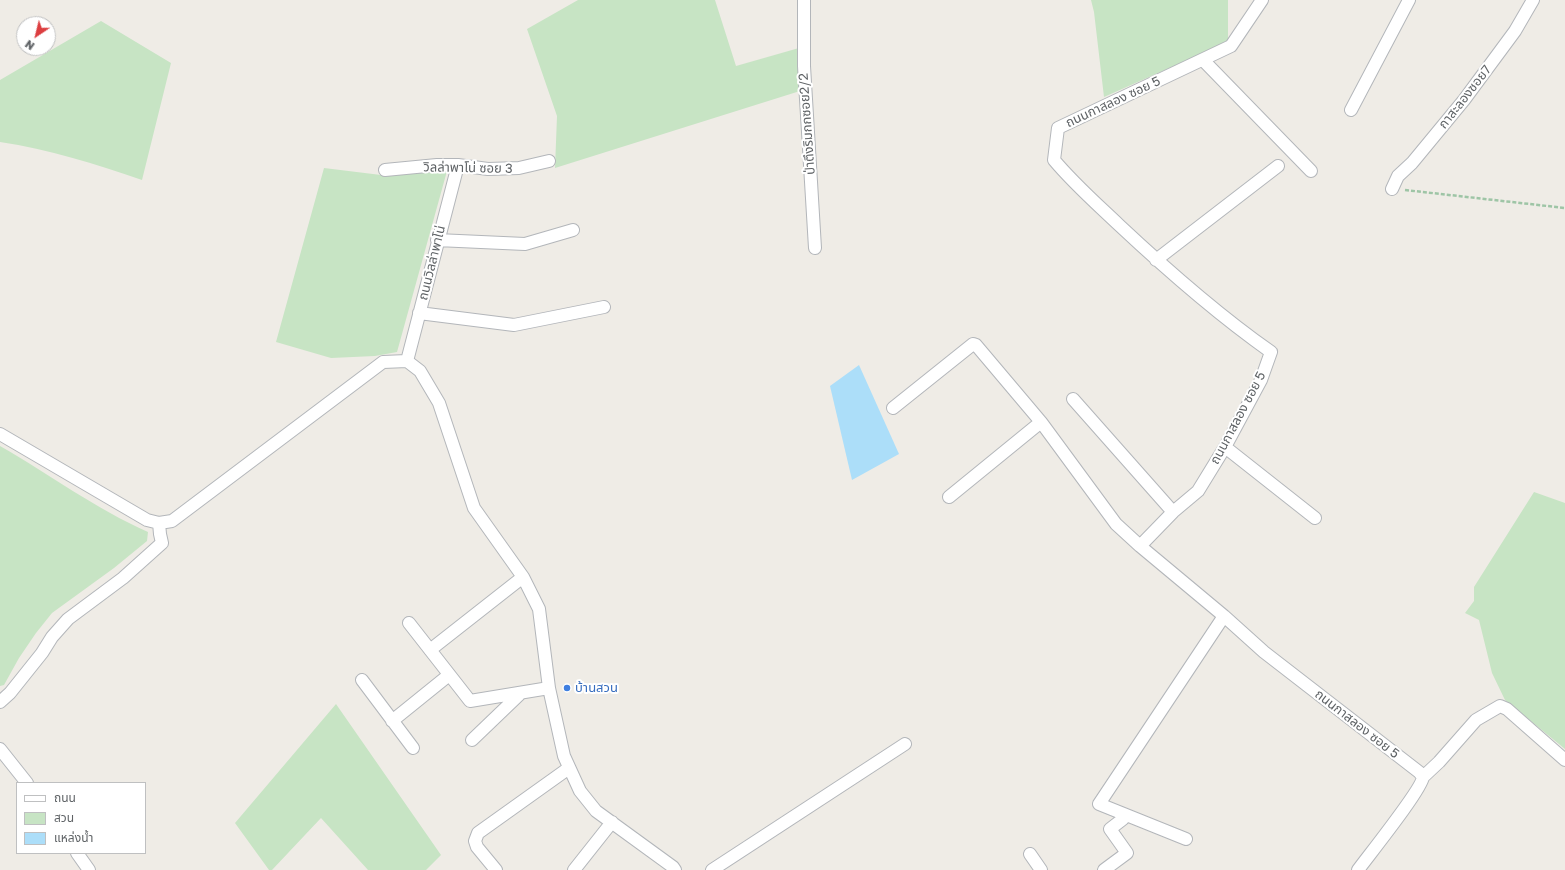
<!DOCTYPE html>
<meta charset="utf-8">
<style>
body{margin:0}
#map{position:relative;width:1565px;height:870px;overflow:hidden;background:#efece6;font-family:"Golos Text","Noto Sans Thai",sans-serif}
canvas{display:block}
.legend{position:absolute;left:16px;top:782px;width:130px;height:72px;box-sizing:border-box;background:#fff;border:1px solid #bfc0c1;margin:0;padding:5px 7px;list-style:none;font-size:12px;color:#5e6265}
.legend li{display:flex;align-items:center;gap:8px;height:20px}
.legend b{width:20px;border:1px solid #bfc0c1}
.north{position:absolute;left:16px;top:16px;width:40px;height:40px;box-sizing:border-box;background:#fff;border:1px solid #bfc0c1;border-radius:50%;rotate:215deg;font-size:11px;font-weight:700;line-height:16px;text-align:center;color:#5e6265}
.north::after{content:'';display:block;margin:auto;width:14px;height:18px;background:#dc3e40;clip-path:polygon(50% 0,100% 100%,50% 72%,0 100%)}
</style>
<div id="map">
<canvas width="1565" height="870"></canvas>
<ul class="legend">
<li><b style="height:5px;background:#fff"></b>ถนน</li>
<li><b style="height:11px;background:#c7e4c4"></b>สวน</li>
<li><b style="height:11px;background:#acdef9"></b>แหล่งน้ำ</li>
</ul>
<div class="north">N</div>
</div>
<script>
const ctx = document.querySelector('canvas').getContext('2d');
ctx.lineJoin = 'round';
function fillPath(path, color) {
  ctx.fillStyle = color;
  ctx.fill(path, 'evenodd');
}
function strokePath(path, color, width, dash) {
  ctx.strokeStyle = color;
  ctx.lineWidth = width;
  ctx.lineCap = dash ? 'butt' : 'round';
  ctx.setLineDash(dash || []);
  ctx.stroke(path);
}
function drawText(font, color, halo, rows, align = 'center') {
  ctx.font = font + ' "Golos Text","Noto Sans Thai",sans-serif';
  ctx.lineWidth = 4;
  ctx.setLineDash([]);
  ctx.textBaseline = 'middle';
  ctx.strokeStyle = halo;
  ctx.fillStyle = color;
  for (const [text, x, y, turn = 0] of rows) {
    ctx.save();
    ctx.translate(x, y);
    ctx.rotate((+turn || 0) * Math.PI / 180);
    ctx.textAlign = isNaN(turn) ? turn : align;
    if (halo) ctx.strokeText(text, 0, 0);
    ctx.fillText(text, 0, 0);
    ctx.restore();
  }
}
fillPath(new Path2D(`
 M578 0H715L736 66 799 48 800 91 555 168 557 116 527 29Z
 M1091 0H1228V42L1104 97 1094 12Z
 M101 21 171 63 142 180C95 164 49 149 0 142V80Z
 M324 168 381 175 447 171 397 352 375 356 331 358 276 342Z
 M0 446C49 474 96 509 148 532L147 541 114 568 52 613 36 633 19 658 4 685 0 686Z
 M1534 492 1565 503V749L1505 700 1492 673 1479 620 1465 613 1474 601V587Z
 M336 704 441 855 426 870H368L321 818 272 870H269L235 823Z`), '#c7e4c4');
fillPath(new Path2D(`
 M859 365 899 454 852 480 830 386Z`), '#acdef9');
const minor = new Path2D(`
 M804 0V66L815 248
 M1262 0 1231 46 1058 128 1054 160C1074 184 1097 204 1119 225 1167 270 1217 314 1271 352L1261 380 1225 447 1198 491 1173 512 1140 546 1224 616 1264 652 1419 772 1423 777C1422 789 1369 855 1358 870
 M1203 60 1311 171
 M1351 110 1409 0
 M385 170 437 165H458L488 169 519 168 549 161
 M1392 189 1398 176 1412 163 1464 100 1515 31 1533 0
 M437 240 525 244 573 230
 M1156 260 1278 166
 M419 313 514 325 604 307
 M407 361 458 165
 M1073 399 1173 512
 M893 408 973 344 976 345 1041 422 1116 524 1140 546
 M0 434 147 520 159 523 172 521 383 362 407 361 420 371 439 403 474 508 523 577 539 609 549 688 564 756 580 791 596 811 673 867 675 870
 M1225 447 1315 518
 M949 497 1041 422
 M409 623 470 701 549 688
 M430 650 523 577
 M362 680 413 748
 M0 702 10 693 42 653 52 637 68 619 123 578 162 543 160 534 159 523
 M392 721 449 675
 M472 740 521 693
 M0 749 27 783
 M1423 777 1439 762 1476 720 1500 706 1507 709 1565 760
 M1186 839 1099 804 1224 616
 M77 853 89 870
 M1030 854 1041 870
 M496 870 477 847 475 841 478 833 569 768
 M574 870 612 822
 M712 870 905 744
 M1104 870 1127 853 1110 829 1123 819`);
strokePath(minor, '#b3b6ba', 14);
strokePath(new Path2D(`
 M1405 190 1565 208`), '#9ec5a6', 2.5, [4, 2]);
strokePath(minor, '#fff', 12);
for (const [x, y, r, color] of [
 [567,688,4,"#3f7fe0"]
]) {
  const dot = new Path2D();
  dot.arc(x, y, r, 0, 2 * Math.PI);
  ctx.fillStyle = color;
  ctx.fill(dot);
  strokePath(dot, '#fff', 1.5);
}
drawText('13px', '#5e6265', '#fff', [
 ["กาสะลองซอย7",1465,97,-52],
 ["ถนนกาสลอง ซอย 5",1113,102,-25],
 ["ป่าตึงริมกกซอย2/2",807,124,-94],
 ["วิลล่าพาโน่ ซอย 3",468,168,1],
 ["ถนนวิลล่าพาโน่",432,263,-76],
 ["ถนนกาสลอง ซอย 5",1238,418,-62],
 ["ถนนกาสลอง ซอย 5",1357,724,38]
]);
drawText('13px', '#366cbe', '#fff', [
 ["บ้านสวน",575,688]
], 'left');
</script>
